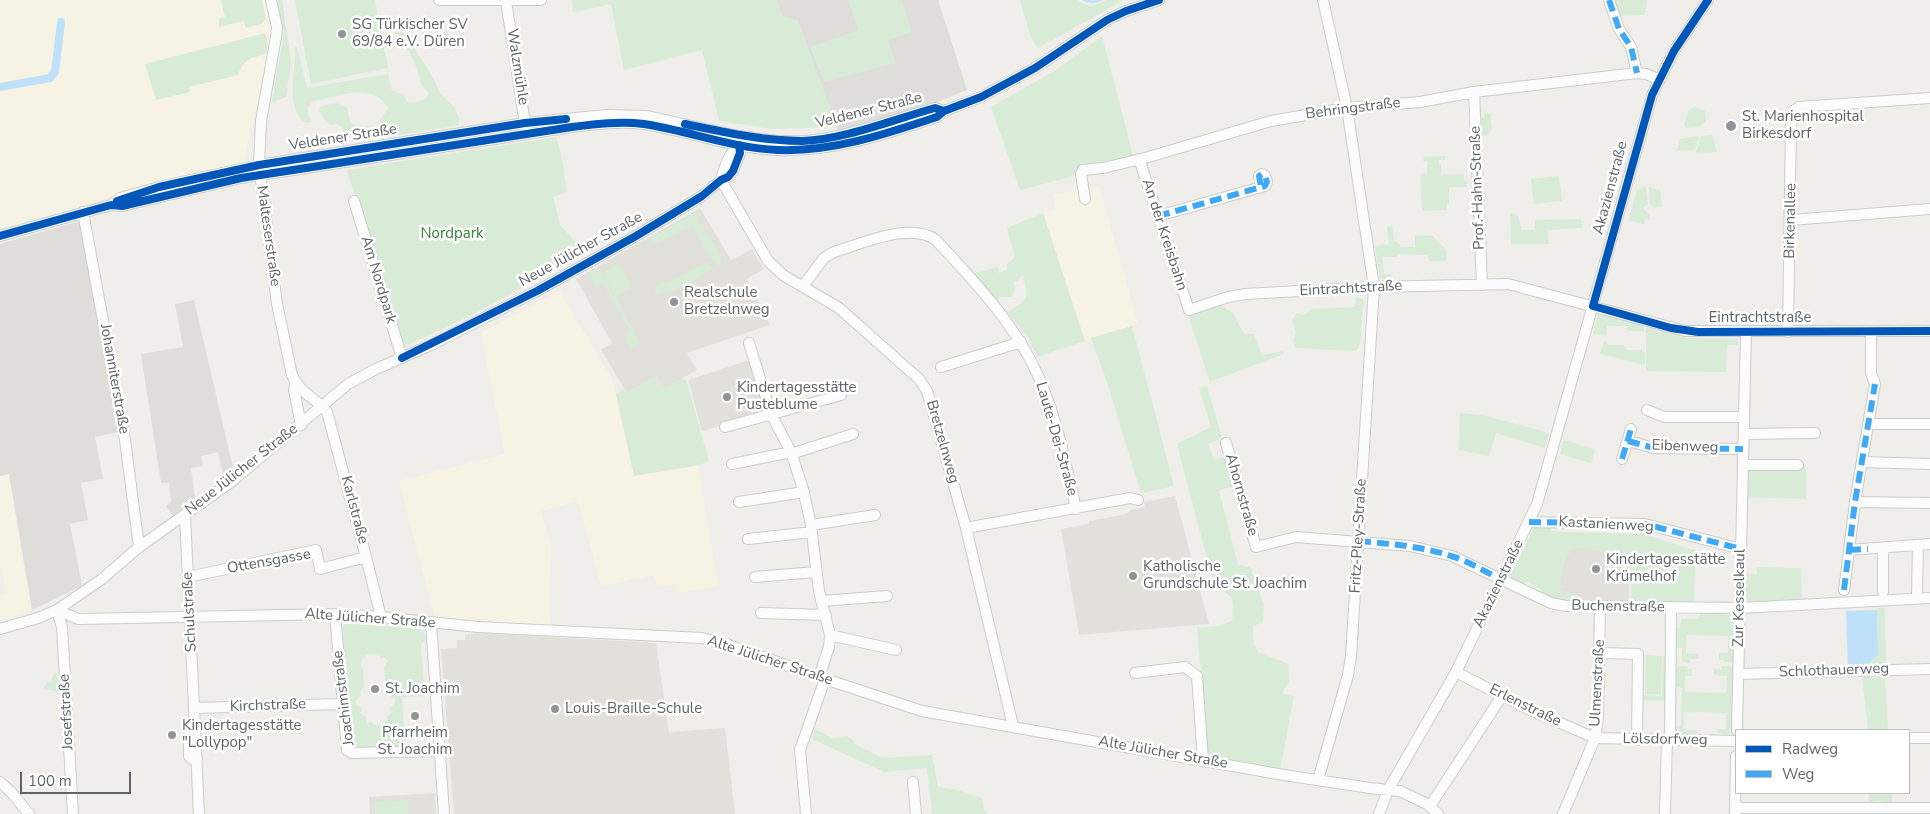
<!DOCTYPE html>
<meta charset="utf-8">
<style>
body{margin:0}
#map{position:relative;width:1930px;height:814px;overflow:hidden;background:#efeeea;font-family:"Nunito Sans",sans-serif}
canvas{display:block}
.legend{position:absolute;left:1735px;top:729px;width:175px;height:65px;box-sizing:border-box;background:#fff;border:1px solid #bfc1c3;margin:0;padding:6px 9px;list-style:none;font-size:15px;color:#5f6368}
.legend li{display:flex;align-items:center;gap:10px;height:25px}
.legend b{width:25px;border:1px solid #bfc1c3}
.scale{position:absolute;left:20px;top:772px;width:111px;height:22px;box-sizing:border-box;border:2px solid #5f6368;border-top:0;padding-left:6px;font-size:15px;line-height:18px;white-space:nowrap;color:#5f6368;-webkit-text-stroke:4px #fff;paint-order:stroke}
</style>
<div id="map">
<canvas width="1930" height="814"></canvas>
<ul class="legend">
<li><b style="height:6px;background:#0057b8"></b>Radweg</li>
<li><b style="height:6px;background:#3fa9f5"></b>Weg</li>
</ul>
<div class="scale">100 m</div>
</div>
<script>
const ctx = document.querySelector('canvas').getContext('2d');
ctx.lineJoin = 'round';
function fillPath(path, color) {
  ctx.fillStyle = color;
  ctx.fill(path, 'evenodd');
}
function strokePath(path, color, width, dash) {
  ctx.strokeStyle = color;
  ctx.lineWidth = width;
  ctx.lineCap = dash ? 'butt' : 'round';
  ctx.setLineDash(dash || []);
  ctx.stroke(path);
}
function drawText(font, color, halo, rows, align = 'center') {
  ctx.font = font + ' "Nunito Sans",sans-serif';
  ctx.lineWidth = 5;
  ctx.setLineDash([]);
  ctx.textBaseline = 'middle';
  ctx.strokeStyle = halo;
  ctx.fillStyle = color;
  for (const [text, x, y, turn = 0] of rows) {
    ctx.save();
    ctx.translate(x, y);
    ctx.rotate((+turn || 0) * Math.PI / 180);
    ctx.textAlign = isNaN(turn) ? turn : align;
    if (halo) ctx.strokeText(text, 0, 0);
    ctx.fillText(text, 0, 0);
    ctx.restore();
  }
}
fillPath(new Path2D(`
 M0 0H267L271 22 272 38 244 162 174 179 0 229Z
 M1099 186 1138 324 1085 341 1043 213 1055 209 1053 195Z
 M559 291 612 378 634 476 698 466 718 586 677 593 675 583 657 587 654 575 601 586 578 501 541 511 551 546 550 626 435 618 399 481 505 454 481 333Z
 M9 474 32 610 0 621V596L6 594 2 570H0V476Z`), '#f7f3e4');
fillPath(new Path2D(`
 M691 0H939V3L967 90 914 111 838 131 798 21Z
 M80 221 118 432 95 437 103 479 81 483 88 520 70 524 82 586 32 610 9 474 0 476V244Z
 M194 300 234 472 224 479 218 452 201 456 203 466 191 468 195 498 173 516 166 506 171 502 169 483H161L141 354 183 347 175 304Z`), '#dfddda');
fillPath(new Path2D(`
 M700 208 731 260 752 249 764 269 747 279 770 325 687 353 697 370 664 389 656 376 627 393 601 350 612 343 576 279Z
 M750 360 765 414 702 431 688 380Z
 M1175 496 1209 624 1079 635 1061 529 1089 524V521L1126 514 1131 510 1145 507 1144 502Z
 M1581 547 1629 558V602H1574L1577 597 1571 593 1561 591 1559 589 1564 561 1571 549Z
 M476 633 656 643 669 732 725 728 735 814H454L441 649 457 648V640H465V635Z
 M435 793 436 814H370L369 797Z`), '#e2e0da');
fillPath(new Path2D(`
 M221 0H262L266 19 261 24 246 28 244 21 219 27V19L225 17Z
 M277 0H282L291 62 286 97 274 102 272 101 284 32Z
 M295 0H375L388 68 311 84Z
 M572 0H777L782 16 798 21 837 127 773 129 719 121 702 50 624 70 611 4 573 12Z
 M848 0H902L912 32 888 40 896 63 824 82 810 47 859 30Z
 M1020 0H1077C1093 10 1094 4 1108 0 1113 0 1119 0 1124 0L1038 48 1031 38Z
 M1612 0H1647L1645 15 1618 16Z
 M396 29H401L430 72 440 93 454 107 459 118V125L363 141 358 132 344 136 342 127 337 124 330 125 324 119 319 110 321 106 336 103 347 108 350 122 354 125 381 127 380 120 388 108C373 81 337 96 312 102L308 107V114L312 122 305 123C286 109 295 75 295 54L294 47H297L307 88 388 74 392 91 404 95 407 102 414 103 427 98 429 93C420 87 418 71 414 61 408 50 402 41 394 31Z
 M262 34H265C269 38 268 49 265 54 249 59 244 59 238 75L189 87 190 92 156 100 145 64Z
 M1102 36 1134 160 1020 190 991 107 1056 70Z
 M1695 107 1705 111 1706 121 1699 127 1686 128 1684 125 1688 111Z
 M1490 113 1492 131 1489 132V135L1482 136 1480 117H1484V114Z
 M1712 135 1717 152 1696 153 1701 136Z
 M1697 136 1699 138 1695 150 1677 151 1680 139Z
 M556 137 561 154 567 192 553 197 560 225 586 253 466 318 401 348 347 170Z
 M1445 156V160H1439V164H1441V175L1464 174V181H1467V187H1449V204L1447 205V210L1422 211 1421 174 1427 173V161H1423L1424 157Z
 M1559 176 1562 201 1534 204 1531 179Z
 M1643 186 1646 187 1648 204 1644 207V210L1649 214 1650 220 1645 219 1644 224 1630 221 1629 219 1637 190 1641 189Z
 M1649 187 1660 190 1662 207 1655 208 1650 204Z
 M1043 213 1085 341 1037 357 1031 345 1032 344 1025 332H1023L1008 312C1028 299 1030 299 1023 275L1017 281H1014L1015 290 1012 297H1000L996 301 972 274 998 267 999 273 1007 270V264L1014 258V253L1007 228Z
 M1510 213 1515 214 1519 217 1521 230H1535V220L1581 219 1582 228 1547 230 1549 244H1511Z
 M692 214H695L722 257 721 264 718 266 715 265 691 226 654 245 651 243 650 239Z
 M1392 226 1394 240 1402 247H1415V235L1433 236 1446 250V261H1429L1428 255 1397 254V257H1382L1384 274H1391V281L1380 279 1375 246 1389 244 1387 227Z
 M707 261 712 269 669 293 667 289 658 296 653 288 663 282 666 284Z
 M618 264 632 288 616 297 602 272Z
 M597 269H599L641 343 632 349 624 337 630 331 603 284 595 286 588 274Z
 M1356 298 1363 299 1365 303C1358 318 1366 338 1356 351L1296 348 1293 342 1296 333 1292 320 1297 313 1305 315 1312 309 1355 307Z
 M1216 301 1233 313 1244 334H1254L1262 355 1284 351V354L1210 382 1190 321 1189 311Z
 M1598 314 1644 326V331H1627V326H1607L1606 336 1593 334Z
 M1132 326 1174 486 1141 493 1107 382 1091 338Z
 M1646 327 1688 338 1738 339V345H1727L1726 372 1646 371Z
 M1604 340 1608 345H1622L1626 347 1627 350H1642V352H1645V363L1643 365 1600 354Z
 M656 376 664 389 681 379H686L709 461 699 465 634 476 616 394 624 389 627 393Z
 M1207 386 1222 438 1208 444 1214 459 1226 457 1235 486 1219 490 1238 565 1250 567 1264 605 1263 622 1253 626 1254 645 1258 652 1288 664 1289 681 1282 694 1294 696 1280 770 1208 754 1197 628 1219 626 1232 621 1233 612 1232 598 1225 592 1211 574 1177 444 1211 427 1199 388Z
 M1460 413 1483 415 1549 433 1545 448 1496 433 1489 456 1459 450Z
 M1564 440 1595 449 1591 463 1560 454Z
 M1746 466 1806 467V499L1745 497Z
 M1535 526H1551V531L1562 532 1644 534 1700 552V557L1695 560 1694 602 1631 601V559L1650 558H1629L1581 547 1571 549 1564 561 1559 589 1561 591 1571 593 1577 596 1574 602 1561 600 1542 594V590L1527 582 1523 585 1509 578Z
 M1757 567 1801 568 1802 600 1748 602 1745 597V574H1757Z
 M1877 608H1885L1886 667 1881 665 1864 666 1878 654Z
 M1700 612 1732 615 1734 619V661L1732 662H1724V660H1719V653H1728V636L1686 635V653L1699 654V659H1690V663L1682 662V648H1676V640H1673L1675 627 1680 628 1681 619H1699Z
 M347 622 423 629 426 639 421 644 424 696 402 697 405 746 359 748 354 747 351 744 343 630V626ZM375 654 376 656 380 655V658H385L388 661 384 667 385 686 390 690V696L395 699V703L390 708 392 712 387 717V720L379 725H374L371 722 367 723 366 717 360 713 362 709 356 704V700L361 696 360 691 364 687 363 668 361 666 362 659H366V655Z
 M1640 655H1644V695L1662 696 1663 656H1669L1668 701 1639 700Z
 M1646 655 1662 656 1661 695 1645 694Z
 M1679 666H1687L1688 669H1692V676H1685V692L1726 693 1727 676 1714 675V669H1721L1722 666 1734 667C1734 682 1737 726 1727 736H1723V733H1718L1717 729H1726V713L1684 712V730H1697V735H1675L1674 727 1681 726 1682 688 1676 687V668Z
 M55 672 57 674V679H60V684H57V691L43 689 48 681 50 682 52 680 51 679Z
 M1885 675 1888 730H1868L1862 676C1870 676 1877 681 1885 675Z
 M815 729 832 738 847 736 852 739 855 744 882 758 932 755 938 787 957 790 982 798 984 810 988 814H932L927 768 884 772 812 739Z
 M1869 793H1892V804C1884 802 1877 799 1869 804Z
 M407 800 408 814H375V802Z`), '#d8ebd6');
fillPath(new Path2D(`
 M1877 610 1878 655 1864 666H1848L1846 611Z`), '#bfe0f9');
strokePath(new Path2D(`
 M1084 0 1093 2 1100 0`), '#bfe0f9', 2.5);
strokePath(new Path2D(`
 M0 87 50 78 55 72 61 22`), '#bfe0f9', 8);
const minor = new Path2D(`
 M271 0 277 27 276 37 261 121 259 165 277 304 292 375C300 394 315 397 327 412L366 557 381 617
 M439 0H541
 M1609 0 1619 29 1631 47 1637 73
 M506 1 526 130
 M1474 92 1482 285
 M1139 159 1189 310 1228 297 1245 294 1374 287 1508 284 1685 331H1930
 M721 180 768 261 783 275 839 308 919 379 927 391 966 528 1013 726
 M721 180C724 168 729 153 739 145
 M1085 199 1081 174 1083 170 1103 168 1145 158 1271 121 1347 108 1420 102 1474 92 1637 73 1646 74 1658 79
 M354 201 402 358
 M111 205 120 198 159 187 259 165 525 123 606 115 646 116C695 126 756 144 805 141 849 137 893 120 935 108L944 111
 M83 212 125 440 139 547
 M1158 216 1265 186 1267 182 1265 176 1262 174 1259 176 1261 187
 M1791 220 1930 209
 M0 236 111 205 122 206 241 178 572 127C596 124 620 121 644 124 689 131 732 148 778 150 833 152 886 134 937 117L944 111 981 97 1035 68 1107 20 1126 11 1159 0
 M803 286 824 258 834 252C861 244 911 221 936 240 971 278 1008 316 1032 363 1055 408 1065 460 1076 509
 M1788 332 1791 120 1793 111 1799 107 1930 98
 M749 343 771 414 791 452 803 489 811 525 819 591 830 635 829 647 819 677
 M941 367 1021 342
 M295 383 294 390 301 425
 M1647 410 1664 417H1744
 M1869 424H1930
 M725 427 841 395
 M1744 434 1815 433
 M1628 441 1654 448 1743 449
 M1226 443 1256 547 1296 537 1410 546 1452 556 1551 603 1566 606 1741 608 1930 598
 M791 454 853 434
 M1622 459 1631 429
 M1862 462 1930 464
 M732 464 791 452
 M1743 465H1798
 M739 502 804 492
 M1855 502 1930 503
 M185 516 199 814
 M1529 522 1645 524 1741 549
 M811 525 875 515
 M966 528 1130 498 1138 500
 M748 539 812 532
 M1883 548V592
 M1849 550 1930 544
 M188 577 316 550 320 569 366 557
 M755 577 816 572
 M1844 590 1855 502 1875 384 1871 373V331
 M1917 594 1918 545
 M821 601 887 596
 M57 610 78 619 335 614 381 617 478 627 702 638 726 644 825 679 922 711 1284 775 1370 788 1400 791 1427 804 1438 814
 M57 610 62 627 73 814
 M761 613 826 615
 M335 614 347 750 352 753 440 751
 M431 622 444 814
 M0 629 38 618 57 610 102 579 139 547 231 482 348 384 376 369 431 345 537 291 636 236 702 196 721 180 728 177 733 171 740 153 739 145 741 136
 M830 635 896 650
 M1600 653 1638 654 1637 740
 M1456 672 1530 710 1595 738 1736 741
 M1135 673 1185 667 1197 676 1203 760
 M1739 674 1930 669
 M194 708 342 704
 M1737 730 1746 331
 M189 734V756L192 759H197
 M1909 738H1930
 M1670 740 1671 607
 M1318 780 1348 675 1351 656 1374 287 1347 108 1323 0
 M0 782 11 792 29 814
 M913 782 916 814
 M1430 806 1502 696
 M1735 808H1930
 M806 814 800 750 825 679
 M1379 814 1388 790 1456 672 1537 504 1652 95 1674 51 1708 0
 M1563 814 1595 738 1598 718 1600 607
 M1665 814 1667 740
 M1735 814 1736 756`);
strokePath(minor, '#cbcccc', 12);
strokePath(minor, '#fdfcfc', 10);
strokePath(new Path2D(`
 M1609 0 1619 29 1631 47 1637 73
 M1158 216 1265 186 1267 182 1265 176 1262 174 1259 176 1261 187
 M1628 441 1654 448 1743 449
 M1622 459 1631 429
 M1529 522 1645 524 1741 549
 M1359 541C1390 544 1421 546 1451 556 1468 561 1484 571 1500 579
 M1849 550 1868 549
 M1844 590 1855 502 1875 384`), '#3fa9f5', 6, [12, 6]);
strokePath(new Path2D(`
 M1708 0 1674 51 1652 95 1593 306 1671 328 1698 332 1930 331
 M685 124C724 132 762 141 802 141 843 140 895 119 935 108L944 111
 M117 201 159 187 259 165 525 123 566 119
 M0 236 111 205 122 206 241 178 572 127C596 124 620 121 644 124 689 131 732 148 778 150 833 152 886 134 937 117L944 111 981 97 1035 68 1107 20 1126 11 1159 0
 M402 358 537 291 636 236 702 196 721 180 728 177 733 171 740 153 739 145`), '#0057b8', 8);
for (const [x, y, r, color] of [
 [342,34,5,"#919496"],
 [1731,126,6,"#919496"],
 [674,302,5,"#919496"],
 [727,397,5,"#919496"],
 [1596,569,5,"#919496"],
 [1133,576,5,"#919496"],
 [375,689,5,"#919496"],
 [555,709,5,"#919496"],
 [415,716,5,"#919496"],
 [172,735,5,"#919496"]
]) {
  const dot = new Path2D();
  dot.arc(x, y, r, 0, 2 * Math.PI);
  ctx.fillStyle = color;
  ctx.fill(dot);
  strokePath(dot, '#fff', 2);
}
drawText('15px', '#5f6368', '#fff', [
 ["SG Türkischer SV",352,25],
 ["69/84 e.V. Düren",352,42],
 ["St. Marienhospital",1742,117],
 ["Birkesdorf",1742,134],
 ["Realschule",684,293],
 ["Bretzelnweg",684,310],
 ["Kindertagesstätte",737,388],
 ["Pusteblume",737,405],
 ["Kindertagesstätte",1606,560],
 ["Krümelhof",1606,577],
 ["Katholische",1143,567],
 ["Grundschule St. Joachim",1143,584],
 ["St. Joachim",385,689],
 ["Louis-Braille-Schule",565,709],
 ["Kindertagesstätte",182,726],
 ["\"Lollypop\"",182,743],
 ["Pfarrheim",415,733,"center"],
 ["St. Joachim",415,750,"center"]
], 'left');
drawText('15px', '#5f6368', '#fff', [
 ["Walzmühle",517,67,81],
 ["Behringstraße",1353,109,-7],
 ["Veldener Straße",869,111,-14],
 ["Veldener Straße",343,138,-9],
 ["Prof.-Hahn-Straße",1478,188,-92],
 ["Akazienstraße",1611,188,-75],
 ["Birkenallee",1791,221,-89],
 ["An der Kreisbahn",1164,235,72],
 ["Malteserstraße",268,236,82],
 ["Neue Jülicher Straße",581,250,-29],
 ["Am Nordpark",378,280,73],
 ["Eintrachtstraße",1351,289,-3],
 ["Eintrachtstraße",1760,318],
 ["Johanniterstraße",114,379,80],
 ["Laute-Dei-Straße",1056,439,74],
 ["Bretzelnweg",942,442,74],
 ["Eibenweg",1685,447,2],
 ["Neue Jülicher Straße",242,470,-38],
 ["Ahornstraße",1241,495,74],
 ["Karlstraße",354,510,75],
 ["Kastanienweg",1606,525,3],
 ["Fritz-Pley-Straße",1359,536,-87],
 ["Ottensgasse",269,562,-10],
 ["Akazienstraße",1499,584,-64],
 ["Zur Kesselkaul",1740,598,-89],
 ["Buchenstraße",1618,607,1],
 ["Schulstraße",190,612,-93],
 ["Alte Jülicher Straße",370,619,4],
 ["Alte Jülicher Straße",770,661,18],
 ["Schlothauerweg",1834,671,-2],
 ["Ulmenstraße",1598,683,-87],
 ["Joachimstraße",344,698,-97],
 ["Kirchstraße",268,706,-2],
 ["Erlenstraße",1525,706,26],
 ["Josefstraße",67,712,-93],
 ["Lölsdorfweg",1665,740,1],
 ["Alte Jülicher Straße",1163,753,10]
]);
drawText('15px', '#348238', '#fff', [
 ["Nordpark",452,234]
]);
</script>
